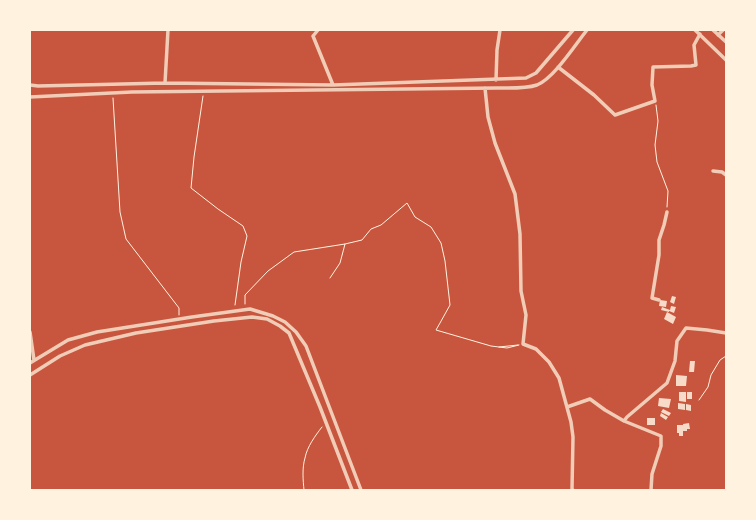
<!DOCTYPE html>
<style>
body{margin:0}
#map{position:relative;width:756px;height:520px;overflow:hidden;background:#c8553d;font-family:"Nunito Sans",sans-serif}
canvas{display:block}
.frame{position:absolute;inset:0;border:31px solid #fff3e0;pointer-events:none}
</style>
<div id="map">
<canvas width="756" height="520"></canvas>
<div class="frame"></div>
</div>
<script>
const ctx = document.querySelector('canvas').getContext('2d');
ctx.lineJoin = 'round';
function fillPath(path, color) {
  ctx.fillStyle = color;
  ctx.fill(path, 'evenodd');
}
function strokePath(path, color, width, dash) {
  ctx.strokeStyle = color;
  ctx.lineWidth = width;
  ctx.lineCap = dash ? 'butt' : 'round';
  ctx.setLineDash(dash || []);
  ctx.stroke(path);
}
fillPath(new Path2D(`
 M672 296 676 297 674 304 670 302Z
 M660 300 667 301 666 307 659 306Z
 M671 306 676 307 674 313 669 311V312L661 310 662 307 670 310Z
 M667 312 676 317 673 324 664 319Z
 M690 361H695L694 372H689Z
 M676 375 687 376 686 386H676Z
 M679 392H686V402L679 401Z
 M687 392H692V399H687Z
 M659 398 671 399 669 408 658 406Z
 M678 403 685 404V410L678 409Z
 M686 404 691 405V411L686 410Z
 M663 409 671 413 669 416 661 412Z
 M661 413 668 417 666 420 660 416Z
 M647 418H655V425H647Z
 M689 423 690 429H687V431H683V424Z
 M677 425H683V436H679V433H677Z`), '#f7dbc8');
strokePath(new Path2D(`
 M203 96 194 157 191 188 218 209 243 226 247 236 241 262 235 305
 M113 98 120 212 126 239 179 308V315
 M656 105 658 121 655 145 657 162 668 191 667 207
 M345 244 362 240 371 229 381 225 407 203 415 217 431 227 441 243 445 261 450 305 440 323 436 330 491 346 507 348 519 345
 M245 304V295L268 271 294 252 345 244 340 263 330 278
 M499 347 518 345
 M699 400 708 387 711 375 720 360 726 356
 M304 490C303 480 302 468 305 458 307 447 315 436 322 427`), '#fff3e0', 1);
strokePath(new Path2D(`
 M318 30 313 36 333 85
 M695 30 726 60
 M713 30 726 42
 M718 35 723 30
 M558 67 594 95 615 115 655 101 652 85 653 67 691 66 696 65 694 45 700 34
 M496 80 497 50 500 30
 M165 83 168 30
 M30 85 38 86 165 83 333 85 526 78 536 73 573 30
 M485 88 488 117 495 143 515 194 520 234 521 291 526 315 523 344 536 349 549 362 559 378 571 422 573 437 572 489 573 490
 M30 97 132 92 497 88C510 88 525 89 537 85 554 78 575 45 587 30
 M713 171 722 172 726 175
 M659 300 652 298 659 255V240L664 225 667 212
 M30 332 34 360
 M30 363 68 340 97 332 192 317 250 309 273 316 285 322 296 332 306 346 361 490
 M30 375 60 356 85 345 136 333 214 321 252 317 267 319 280 326 289 333 320 407 352 490
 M567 407 590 399 605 410 624 421 661 436V446L652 474 651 490
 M624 421 627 417 667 383 675 361 677 341 686 328 707 330 726 333`), '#f1ccb7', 3.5);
</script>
